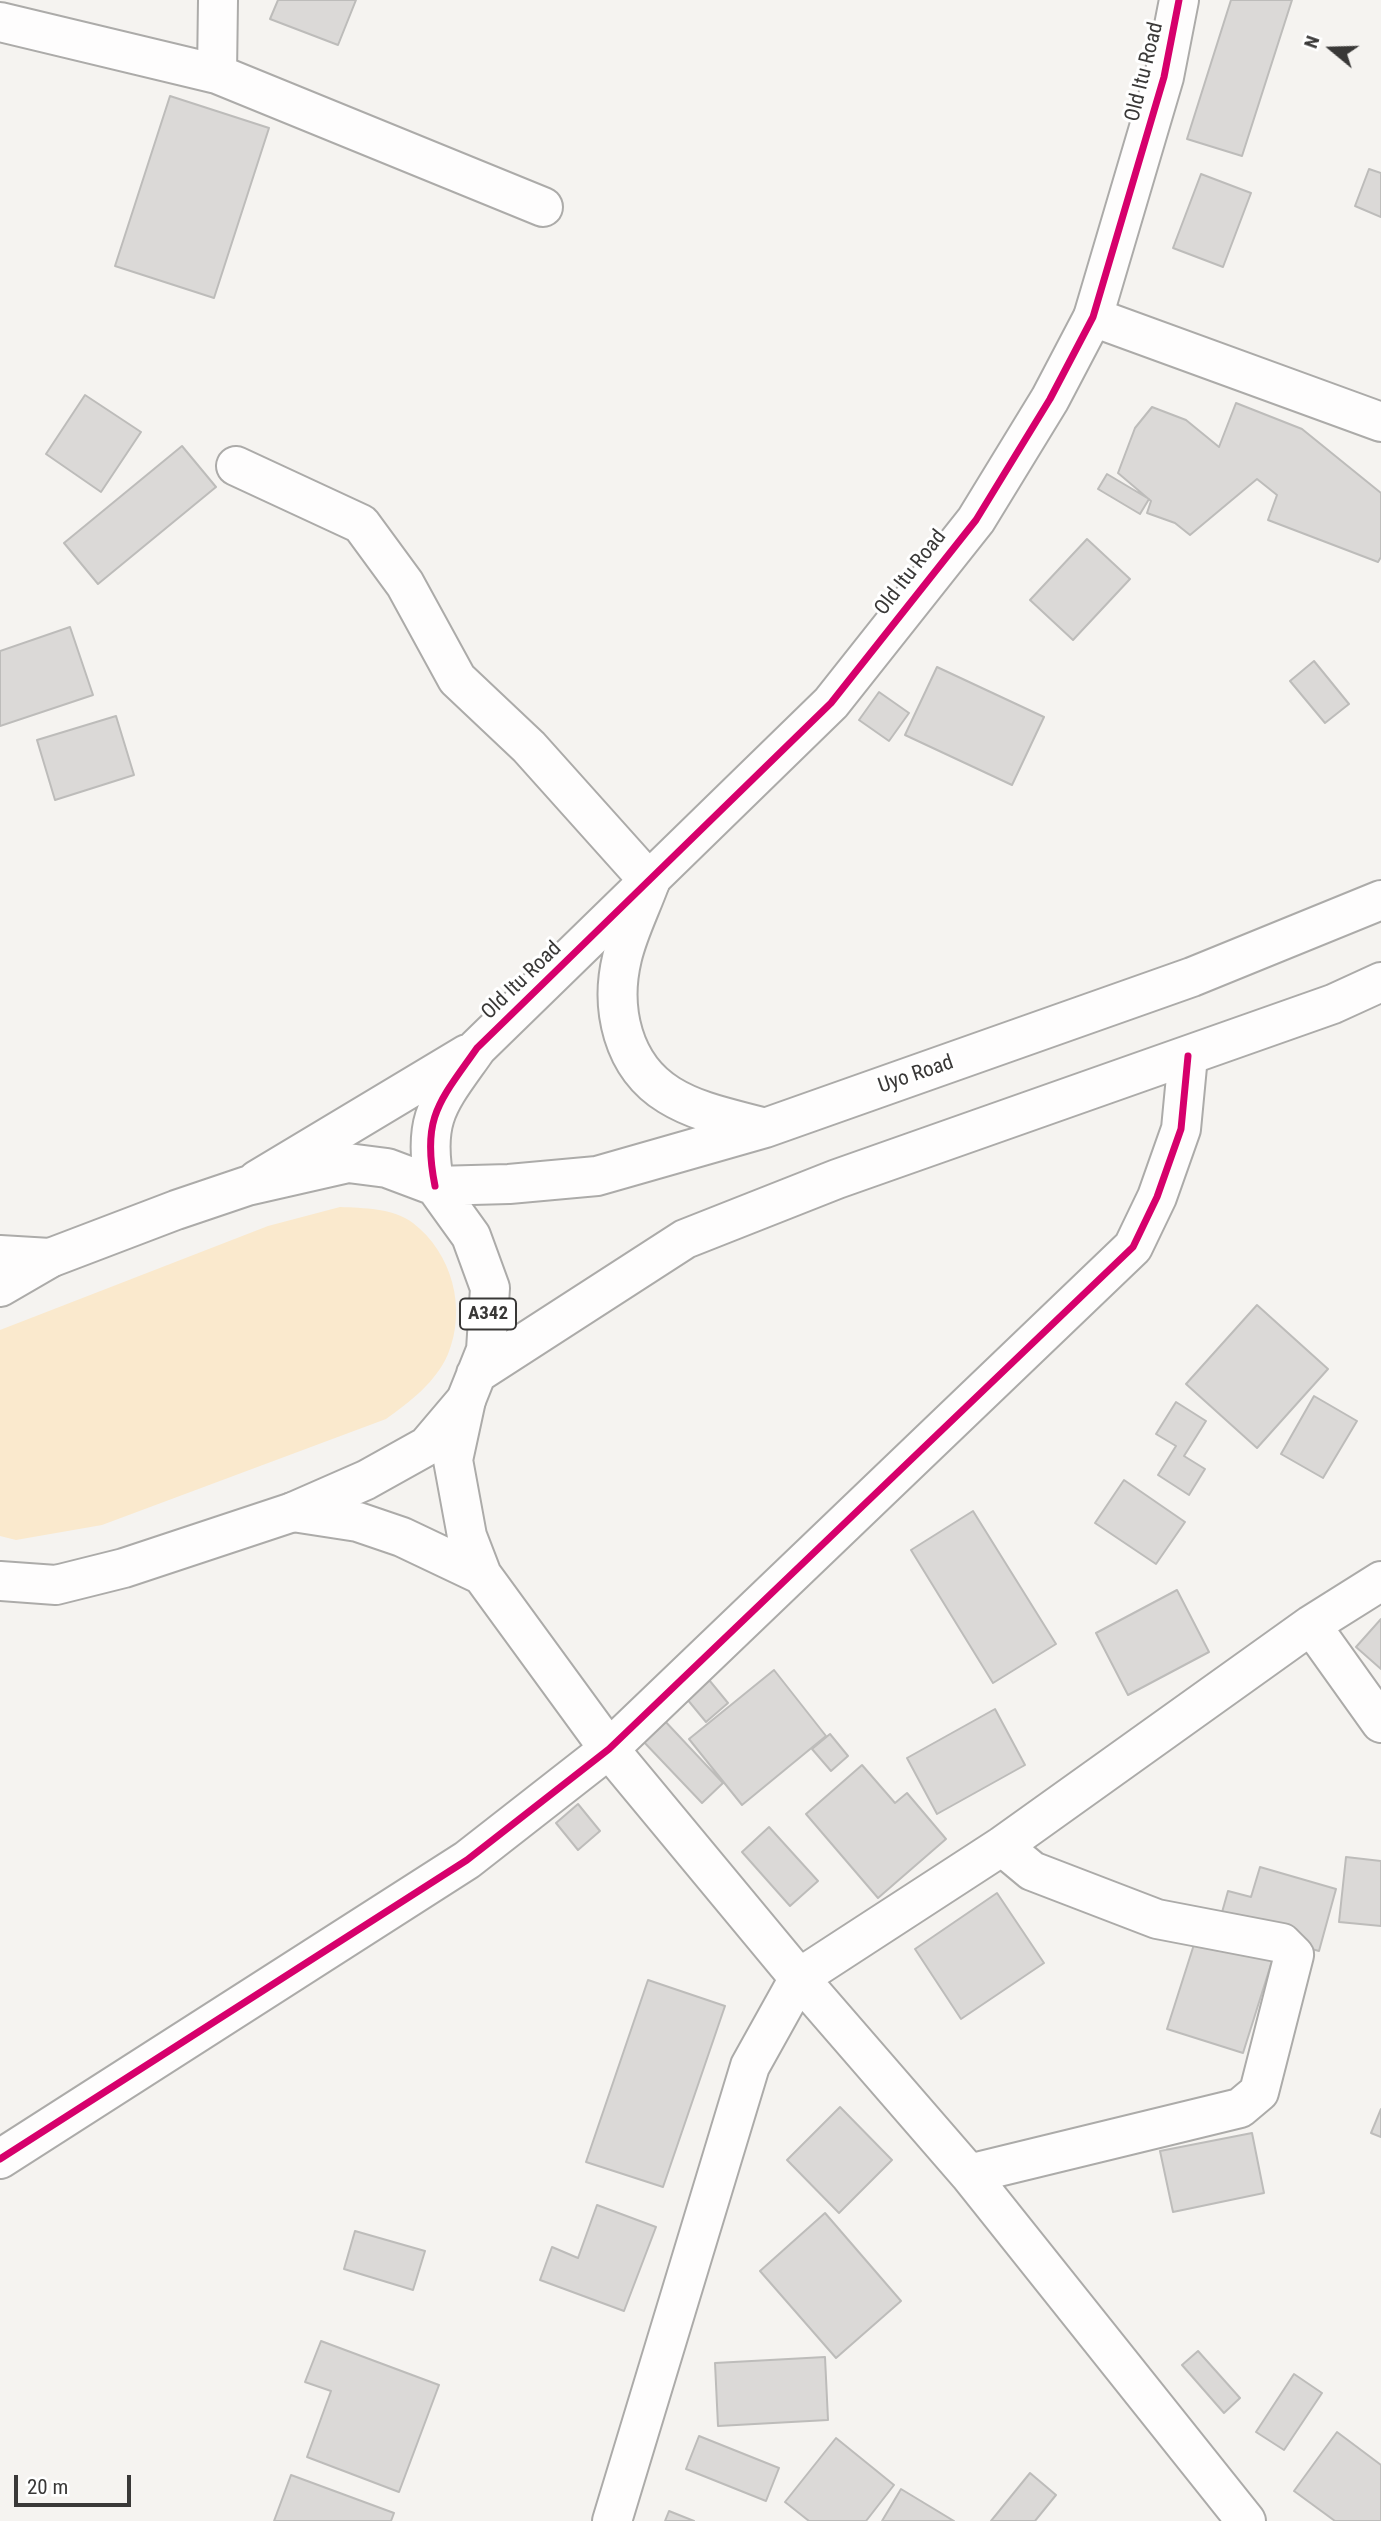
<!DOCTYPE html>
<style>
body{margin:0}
#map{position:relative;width:1381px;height:2521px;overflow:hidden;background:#f5f3f0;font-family:"Roboto Condensed",sans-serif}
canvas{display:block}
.north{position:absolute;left:1297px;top:14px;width:70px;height:70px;-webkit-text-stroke:5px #fff;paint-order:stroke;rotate:289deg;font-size:19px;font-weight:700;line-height:28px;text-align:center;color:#393837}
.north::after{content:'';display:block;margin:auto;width:24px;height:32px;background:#393837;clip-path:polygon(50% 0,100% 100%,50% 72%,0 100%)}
.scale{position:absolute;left:14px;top:2475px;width:117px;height:32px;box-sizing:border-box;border:4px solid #393837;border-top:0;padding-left:9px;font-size:21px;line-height:24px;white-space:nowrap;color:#393837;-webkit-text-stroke:5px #fff;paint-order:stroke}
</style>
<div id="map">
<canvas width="1381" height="2521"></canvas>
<div class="north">N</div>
<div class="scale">20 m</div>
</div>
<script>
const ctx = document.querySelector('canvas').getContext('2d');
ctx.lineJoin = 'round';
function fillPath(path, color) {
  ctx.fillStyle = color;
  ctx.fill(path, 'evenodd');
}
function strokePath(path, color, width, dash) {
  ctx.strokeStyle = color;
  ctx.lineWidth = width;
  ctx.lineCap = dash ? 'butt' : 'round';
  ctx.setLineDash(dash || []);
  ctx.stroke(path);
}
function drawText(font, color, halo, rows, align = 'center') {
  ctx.font = font + ' "Roboto Condensed",sans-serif';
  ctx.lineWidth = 6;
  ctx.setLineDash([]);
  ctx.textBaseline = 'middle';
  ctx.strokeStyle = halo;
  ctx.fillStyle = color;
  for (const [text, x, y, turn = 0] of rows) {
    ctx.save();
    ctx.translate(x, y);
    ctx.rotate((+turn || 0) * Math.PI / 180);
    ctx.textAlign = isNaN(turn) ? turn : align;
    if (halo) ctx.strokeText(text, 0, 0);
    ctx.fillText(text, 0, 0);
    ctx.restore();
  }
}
fillPath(new Path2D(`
 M340 1207C363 1208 393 1208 413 1223 452 1253 467 1308 448 1354 436 1382 410 1402 386 1419L102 1525 16 1540 0 1536V1330L268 1226Z`), '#fae9cd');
const building = new Path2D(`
 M278 0H356L338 45 270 19Z
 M1231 0H1292L1242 156 1187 139Z
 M170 96 269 128 214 298 115 266Z
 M1369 169 1381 173V217L1355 206Z
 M1201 174 1251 193 1223 267 1173 248Z
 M85 395 141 432 101 492 46 454Z
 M1236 403 1302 429 1381 493V557L1378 562 1268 520 1277 495 1257 479 1190 535 1175 523 1147 513 1151 501 1118 473 1135 428 1152 407 1186 420 1219 447Z
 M182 446 216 487 98 584 64 543Z
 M1107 474 1149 499 1140 514 1098 489Z
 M1087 539 1130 579 1073 640 1030 600Z
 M70 627 93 695 0 726V651Z
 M1314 661 1349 704 1325 723 1290 681Z
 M937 667 1044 717 1012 785 905 735Z
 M879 692 909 713 889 741 859 720Z
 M116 716 134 775 55 800 37 740Z
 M1257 1305 1328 1369 1257 1448 1186 1384Z
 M1314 1396 1357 1421 1323 1478 1281 1454Z
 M1176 1402 1206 1421 1184 1456 1205 1469 1189 1495 1158 1475 1176 1446 1156 1434Z
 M1124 1480 1185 1522 1156 1564 1095 1523Z
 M973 1511 1056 1644 993 1683 911 1550Z
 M1177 1590 1209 1652 1128 1695 1096 1633Z
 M1381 1619V1669L1356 1647Z
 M774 1670 826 1736 742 1805 689 1739Z
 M705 1675 728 1703 706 1722 682 1693Z
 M995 1709 1025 1765 937 1814 907 1758Z
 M663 1719 723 1783 702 1803 642 1740Z
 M830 1734 848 1756 831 1771 812 1749Z
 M862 1765 895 1803 907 1793 946 1839 878 1898 806 1814Z
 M578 1804 600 1831 578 1850 556 1823Z
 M769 1827 818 1881 790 1906 742 1852Z
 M1346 1857 1381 1861V1926L1339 1922Z
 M1260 1867 1336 1889 1319 1951 1219 1923 1228 1891 1251 1897Z
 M997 1893 1044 1963 961 2019 915 1949Z
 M1197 1935 1273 1958 1243 2053 1167 2029Z
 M648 1980 725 2006 663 2187 586 2162Z
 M840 2107 892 2160 839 2213 787 2160Z
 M1381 2109V2137L1371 2133Z
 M1252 2133 1264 2193 1173 2212 1160 2151Z
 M597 2205 656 2227 624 2311 540 2280 552 2247 578 2258Z
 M825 2213 901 2301 836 2358 760 2271Z
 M355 2231 425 2251 413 2290 344 2269Z
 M321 2341 439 2385 399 2492 307 2457 331 2391 305 2382Z
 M1198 2351 1240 2398 1224 2413 1182 2365Z
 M825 2357 828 2420 718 2426 715 2363Z
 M1294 2374 1322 2393 1284 2450 1256 2432Z
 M1337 2432 1381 2465V2521H1335L1294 2491Z
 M699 2436 779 2468 766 2501 686 2469Z
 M836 2438 894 2485 866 2521H809L785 2502Z
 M1030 2473 1056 2495 1035 2521H991Z
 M291 2475 394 2513 391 2521H274Z
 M901 2489 954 2521H882Z
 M669 2511 694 2521H665Z`);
fillPath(building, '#dbd9d7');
strokePath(building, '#bdbcba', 2);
const street = new Path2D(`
 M0 22 217 74 543 207
 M217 74 218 0
 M1093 317 1381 422
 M236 466 361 524 405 584 457 679 529 747 650 882
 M466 1400 453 1460 467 1536 482 1575 609 1749 799 1978 969 2174 1246 2521
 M293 1512 358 1522 402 1537 482 1575
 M1311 1625 1381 1723
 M0 2159 467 1860 609 1749 1133 1247 1157 1197 1181 1129 1188 1056
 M969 2174 1240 2108 1259 2092 1294 1955 1282 1943 1157 1919 1032 1871 1002 1846
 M612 2521 750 2066 799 1978 1002 1846 1311 1625 1381 1581`);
const secondary = new Path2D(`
 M257 1180 467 1054
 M435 1186C421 1117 440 1101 477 1048L831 703 976 520 1050 399 1093 317 1164 77 1179 0
 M0 1255 50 1258`);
const highway = new Path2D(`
 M650 882C641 907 628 932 622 958 610 1008 622 1066 669 1095 698 1113 733 1119 765 1128
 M435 1186 509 1184 597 1176 765 1128 1192 977 1381 900
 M0 1287 50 1258 176 1210 247 1186 348 1163 387 1168 435 1186 471 1236 490 1288 486 1350 466 1400 427 1446 366 1480 293 1512 124 1568 56 1585 0 1581
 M476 1374 685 1239 837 1179 1333 1004 1381 982`);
strokePath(street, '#acaba9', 42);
strokePath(secondary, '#acaba9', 42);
strokePath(highway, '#acaba9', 42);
strokePath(street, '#fefdfd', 38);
strokePath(secondary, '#fefdfd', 38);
strokePath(highway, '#fefdfd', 38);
strokePath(new Path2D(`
 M435 1186C421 1117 440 1101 477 1048L831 703 976 520 1050 399 1093 317 1164 77 1179 0
 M0 2159 467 1860 609 1749 1133 1247 1157 1197 1181 1129 1188 1056`), '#d6006c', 7);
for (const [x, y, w] of [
 [488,1314,56]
]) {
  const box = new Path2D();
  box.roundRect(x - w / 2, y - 15.5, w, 31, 5);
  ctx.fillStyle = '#fff';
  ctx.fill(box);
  strokePath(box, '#393837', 2);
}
drawText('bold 19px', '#393837', null, [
 ["A342",488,1314]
]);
drawText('21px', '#393837', '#fff', [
 ["Old Itu Road",1145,72,-76],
 ["Old Itu Road",911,573,-52],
 ["Old Itu Road",522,981,-44],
 ["Uyo Road",916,1075,-19]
]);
</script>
